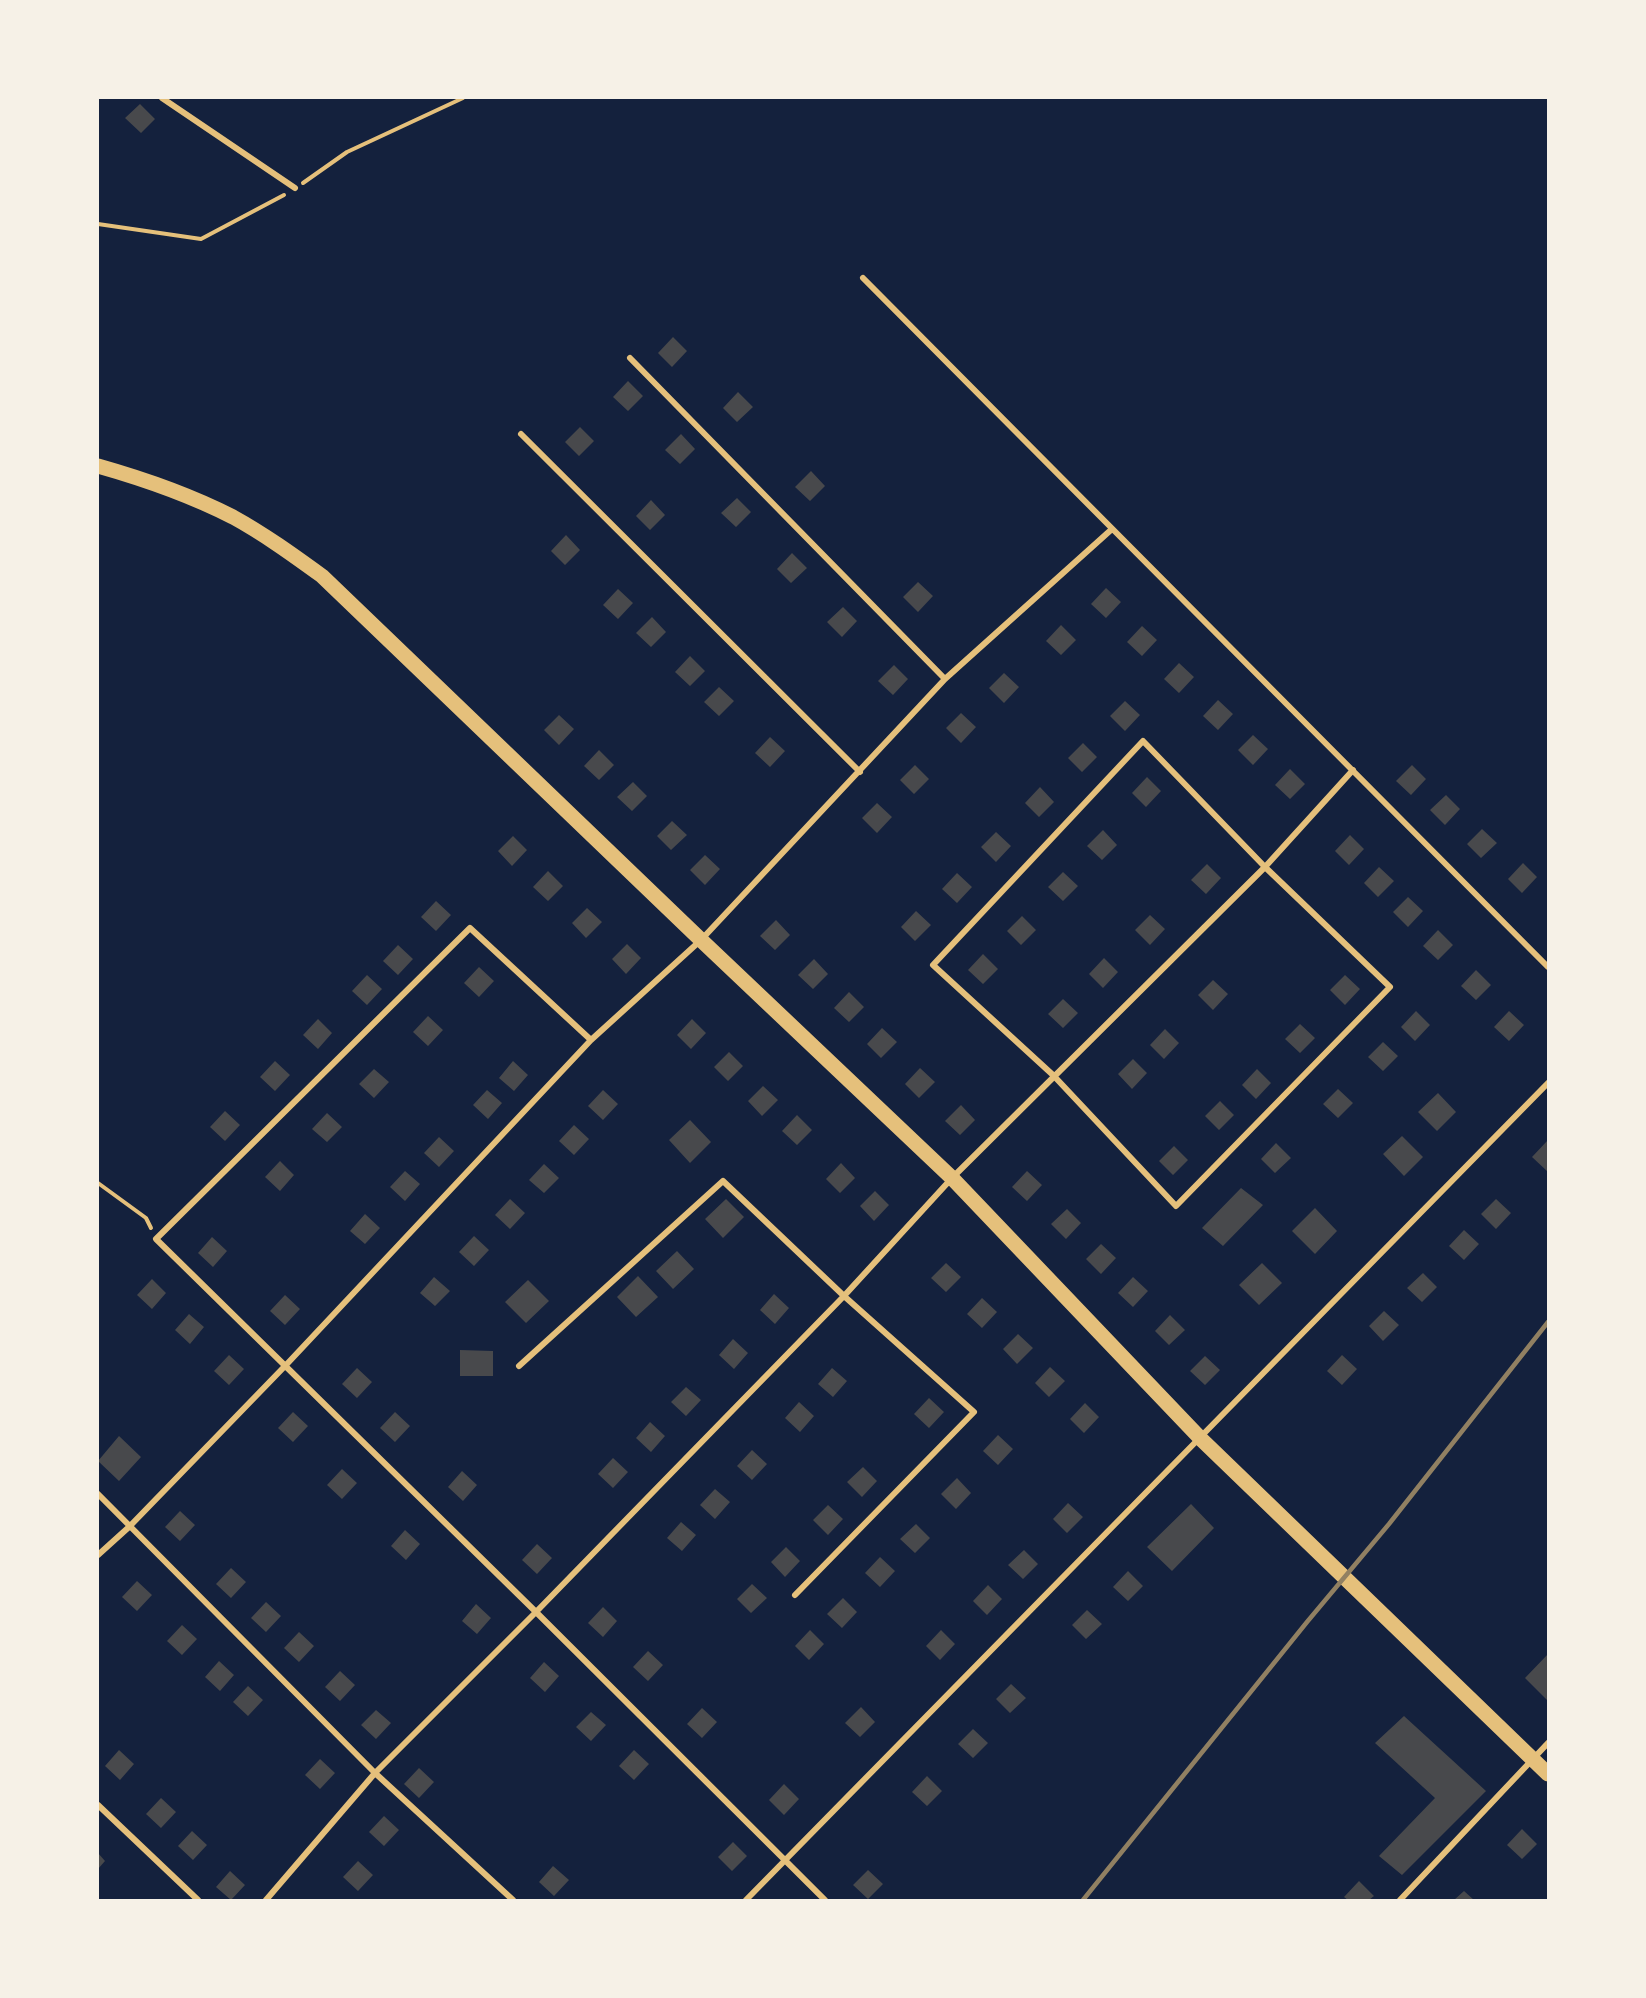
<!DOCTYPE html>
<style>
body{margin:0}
#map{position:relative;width:1646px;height:1998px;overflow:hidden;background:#14213d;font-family:Arial,sans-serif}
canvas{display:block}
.frame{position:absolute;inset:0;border:99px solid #f6f1e7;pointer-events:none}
</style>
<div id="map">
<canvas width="1646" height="1998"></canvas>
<div class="frame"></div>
</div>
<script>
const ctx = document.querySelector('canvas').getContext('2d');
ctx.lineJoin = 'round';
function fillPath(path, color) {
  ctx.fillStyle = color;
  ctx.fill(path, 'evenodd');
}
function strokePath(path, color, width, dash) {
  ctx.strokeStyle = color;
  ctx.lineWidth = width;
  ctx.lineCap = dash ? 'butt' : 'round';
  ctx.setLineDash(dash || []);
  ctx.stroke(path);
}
fillPath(new Path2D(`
 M140 104 155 119 141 133 125 118Z
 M673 337 687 351 672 367 658 353Z
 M628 381 643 396 628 411 613 397Z
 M738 392 753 407 737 422 723 408Z
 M580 427 594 441 579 456 565 442Z
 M681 434 695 449 680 464 665 450Z
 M811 471 825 486 810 501 795 487Z
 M737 498 751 512 736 527 721 513Z
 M651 500 665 515 650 530 636 516Z
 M566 535 580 550 565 565 551 551Z
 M792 553 807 568 791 583 777 569Z
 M918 582 933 596 918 612 903 597Z
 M1106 588 1121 602 1106 618 1091 604Z
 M618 589 633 603 618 619 603 605Z
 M843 607 857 621 842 637 827 622Z
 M652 617 666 632 651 647 636 633Z
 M1061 625 1076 640 1061 655 1046 641Z
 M1142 626 1157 640 1142 656 1127 642Z
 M690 656 705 671 690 686 675 672Z
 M1179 663 1194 677 1179 693 1164 679Z
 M894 665 908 679 893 695 878 681Z
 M1004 673 1019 687 1004 703 989 688Z
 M719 687 734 701 719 716 704 702Z
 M1218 700 1233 714 1218 730 1203 716Z
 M1125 701 1140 715 1125 731 1110 716Z
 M961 713 976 727 961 743 946 728Z
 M559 715 574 729 559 745 544 730Z
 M1253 735 1268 749 1253 765 1238 750Z
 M770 737 785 751 770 767 755 753Z
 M1083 743 1097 757 1082 772 1068 758Z
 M599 750 614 765 599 780 584 766Z
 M915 765 929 779 914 794 900 780Z
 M1412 765 1426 779 1411 795 1396 781Z
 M1290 769 1305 784 1290 799 1275 785Z
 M1147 777 1161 791 1146 807 1132 793Z
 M633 782 647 796 632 811 617 797Z
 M1040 787 1054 802 1039 817 1025 803Z
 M1446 795 1460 809 1445 825 1430 810Z
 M877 803 892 817 877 833 862 818Z
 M672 821 687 835 671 850 657 836Z
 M1482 829 1497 843 1481 858 1467 844Z
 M1103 830 1117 845 1102 860 1087 846Z
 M996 832 1011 846 996 862 981 847Z
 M1350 835 1364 849 1349 865 1335 851Z
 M513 836 527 850 512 866 498 851Z
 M705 855 720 869 705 885 690 870Z
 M1523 863 1537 877 1522 893 1508 879Z
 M1207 864 1221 878 1206 894 1191 880Z
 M1379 867 1394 881 1378 897 1364 883Z
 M548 871 563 886 548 901 533 887Z
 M1063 872 1078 886 1063 901 1048 887Z
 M957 873 972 887 957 903 942 889Z
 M1408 897 1423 911 1408 927 1393 912Z
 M436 901 451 915 436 931 421 917Z
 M587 908 602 922 586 938 572 923Z
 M916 911 931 925 915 941 901 927Z
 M1150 915 1165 929 1150 945 1135 930Z
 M1022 916 1036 930 1021 945 1007 931Z
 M776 920 790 935 775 950 760 936Z
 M1438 930 1453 945 1438 960 1423 946Z
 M627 944 641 958 626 974 612 959Z
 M398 945 413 959 398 975 383 961Z
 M983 954 998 969 983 984 968 970Z
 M1104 958 1118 972 1103 988 1089 974Z
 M814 959 828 974 813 989 798 975Z
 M479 967 494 981 479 997 464 983Z
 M1476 970 1491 985 1476 1000 1461 986Z
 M367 975 382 989 367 1005 352 991Z
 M1345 975 1360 989 1345 1005 1330 990Z
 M1213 980 1228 994 1213 1010 1198 995Z
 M849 992 864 1007 849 1022 834 1008Z
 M1063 999 1078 1013 1063 1028 1048 1014Z
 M1416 1011 1430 1025 1415 1041 1401 1027Z
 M1509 1011 1524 1025 1509 1041 1494 1027Z
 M428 1016 443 1030 428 1046 413 1032Z
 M318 1019 332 1033 318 1049 303 1035Z
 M692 1019 706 1033 691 1049 677 1035Z
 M1300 1024 1315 1038 1300 1053 1285 1039Z
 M882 1028 897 1042 881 1058 867 1044Z
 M1165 1029 1179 1043 1164 1059 1150 1045Z
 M1383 1042 1398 1056 1383 1071 1368 1057Z
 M729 1052 743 1066 728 1081 714 1067Z
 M1133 1059 1147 1073 1132 1089 1118 1074Z
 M275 1061 290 1075 275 1091 260 1077Z
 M513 1061 528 1075 514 1091 499 1078Z
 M920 1068 935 1082 919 1098 905 1084Z
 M374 1069 389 1082 374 1098 359 1084Z
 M1257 1069 1271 1083 1256 1099 1242 1085Z
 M763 1086 778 1100 762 1116 748 1101Z
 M1338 1089 1353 1103 1338 1118 1323 1104Z
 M487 1090 502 1103 488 1119 473 1105Z
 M603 1090 618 1104 603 1120 588 1106Z
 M1438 1093 1456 1112 1437 1131 1418 1112Z
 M1220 1101 1234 1115 1219 1130 1205 1116Z
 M961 1105 975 1120 960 1135 945 1121Z
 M225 1111 240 1125 225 1141 210 1127Z
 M327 1113 342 1127 327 1142 312 1129Z
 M797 1115 812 1130 797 1145 782 1131Z
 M690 1120 711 1142 690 1163 669 1140Z
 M574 1125 589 1139 574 1155 559 1141Z
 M1402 1136 1423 1157 1404 1176 1383 1154Z
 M439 1137 454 1151 439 1167 424 1153Z
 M1548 1140V1172L1532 1157Z
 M1276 1143 1291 1158 1275 1173 1261 1159Z
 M1174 1146 1188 1160 1173 1175 1159 1161Z
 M280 1161 294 1175 280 1191 265 1177Z
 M841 1163 855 1178 840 1193 826 1179Z
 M544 1164 559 1178 544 1193 529 1180Z
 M405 1171 420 1184 405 1201 390 1187Z
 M1027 1171 1042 1185 1027 1201 1012 1187Z
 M1241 1188 1263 1205 1223 1246 1202 1228Z
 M875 1191 889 1205 874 1221 860 1206Z
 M510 1199 525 1213 510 1229 495 1215Z
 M726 1199 744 1217 723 1238 705 1219Z
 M1496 1199 1511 1213 1496 1229 1481 1214Z
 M1315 1208 1337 1231 1315 1254 1292 1231Z
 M1067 1209 1081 1223 1066 1239 1051 1224Z
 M365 1214 380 1228 365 1244 350 1231Z
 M1464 1230 1479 1244 1464 1260 1449 1246Z
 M474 1236 489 1250 474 1266 459 1252Z
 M212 1237 227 1251 213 1267 198 1253Z
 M1101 1244 1116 1258 1101 1274 1086 1259Z
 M677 1251 694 1269 673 1289 656 1271Z
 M946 1263 961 1277 946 1292 931 1278Z
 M1262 1263 1282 1283 1259 1305 1239 1285Z
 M1423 1273 1437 1287 1422 1302 1407 1288Z
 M638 1276 658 1297 636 1317 617 1297Z
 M434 1277 450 1291 435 1306 420 1293Z
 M1133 1277 1148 1291 1133 1307 1118 1293Z
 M152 1279 166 1293 152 1309 137 1295Z
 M528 1280 549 1301 526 1323 505 1302Z
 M774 1294 789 1308 775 1324 760 1310Z
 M285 1295 300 1309 285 1325 270 1311Z
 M982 1298 997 1312 982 1328 967 1314Z
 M1384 1311 1399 1325 1383 1341 1369 1326Z
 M189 1314 204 1327 190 1344 175 1330Z
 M1170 1315 1185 1330 1169 1345 1155 1331Z
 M1018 1334 1033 1348 1017 1364 1003 1349Z
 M733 1339 748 1353 734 1369 719 1355Z
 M460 1350 493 1351V1376H460Z
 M229 1355 244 1369 229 1385 214 1371Z
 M1342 1355 1357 1369 1342 1385 1327 1371Z
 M1205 1356 1220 1370 1205 1385 1190 1371Z
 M1050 1367 1065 1381 1049 1397 1035 1383Z
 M357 1368 372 1382 357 1398 342 1384Z
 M832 1368 847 1381 833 1397 818 1384Z
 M686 1387 701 1400 686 1416 671 1402Z
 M929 1398 944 1412 929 1428 914 1414Z
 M799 1402 814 1416 800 1432 785 1418Z
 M1085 1403 1099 1417 1084 1433 1070 1419Z
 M293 1412 308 1426 293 1442 278 1428Z
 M395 1412 410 1426 395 1442 380 1428Z
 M650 1422 665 1436 651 1452 636 1438Z
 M998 1435 1013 1449 998 1465 983 1451Z
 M119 1436 141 1457 119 1481 98 1461Z
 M752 1450 767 1464 752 1480 737 1466Z
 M613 1458 628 1472 613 1488 598 1474Z
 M863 1467 877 1481 862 1497 847 1482Z
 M342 1469 357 1483 342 1499 327 1485Z
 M462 1471 477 1485 463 1501 448 1487Z
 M957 1478 971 1493 956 1509 941 1494Z
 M715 1489 730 1502 715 1519 700 1505Z
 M1068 1503 1083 1517 1067 1533 1053 1519Z
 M1191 1504 1214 1528 1172 1571 1147 1547Z
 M828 1505 843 1519 828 1535 813 1520Z
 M180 1511 195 1525 180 1541 165 1527Z
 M681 1522 696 1535 682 1551 667 1538Z
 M916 1524 930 1538 915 1553 900 1539Z
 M405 1530 420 1544 406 1560 391 1546Z
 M537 1544 552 1558 537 1574 522 1560Z
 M786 1547 800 1561 785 1577 771 1562Z
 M1024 1550 1038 1564 1023 1579 1008 1565Z
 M880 1557 895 1571 880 1587 865 1573Z
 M231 1568 246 1582 231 1598 216 1584Z
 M1128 1571 1143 1586 1128 1601 1113 1587Z
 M137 1581 152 1595 137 1611 122 1597Z
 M752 1584 767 1598 751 1613 737 1599Z
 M988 1585 1002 1599 987 1615 973 1601Z
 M843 1598 857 1612 842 1628 827 1614Z
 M266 1602 281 1616 266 1632 251 1618Z
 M476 1604 491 1618 477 1634 462 1621Z
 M603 1607 617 1621 603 1637 588 1623Z
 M1087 1610 1102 1624 1086 1639 1072 1625Z
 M182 1625 197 1639 182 1655 167 1641Z
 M810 1630 824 1644 809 1660 795 1646Z
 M941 1630 955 1644 940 1660 926 1646Z
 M299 1632 314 1646 299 1662 284 1648Z
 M648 1651 663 1665 648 1681 633 1667Z
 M1548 1654V1701L1525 1678Z
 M219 1661 234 1675 220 1691 205 1677Z
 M544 1662 559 1676 545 1692 530 1678Z
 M340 1671 355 1685 340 1701 325 1687Z
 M1011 1684 1026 1698 1010 1713 996 1699Z
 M248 1686 263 1700 248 1716 233 1702Z
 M861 1707 875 1722 860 1737 845 1723Z
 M702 1708 717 1722 702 1738 687 1724Z
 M376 1710 391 1723 376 1739 361 1725Z
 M591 1712 606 1725 591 1741 576 1727Z
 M1404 1716 1486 1791 1402 1875 1379 1856 1435 1798 1375 1743Z
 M973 1729 988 1743 973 1758 958 1744Z
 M119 1750 134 1764 120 1780 105 1766Z
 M634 1750 649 1764 634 1780 619 1766Z
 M320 1759 335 1773 320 1789 305 1775Z
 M419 1768 434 1782 419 1798 404 1784Z
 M927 1776 942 1791 927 1806 912 1792Z
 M784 1784 799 1799 784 1815 769 1800Z
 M161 1798 176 1812 161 1828 146 1814Z
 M384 1816 399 1830 384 1846 369 1832Z
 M1522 1829 1537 1844 1522 1859 1507 1845Z
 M192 1831 207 1845 193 1860 178 1846Z
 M733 1842 747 1856 732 1871 718 1857Z
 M98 1853 105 1861 98 1869Z
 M358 1861 373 1875 358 1891 343 1877Z
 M553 1866 569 1880 554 1896 539 1882Z
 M868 1870 883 1884 868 1899 853 1885Z
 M230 1871 245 1885 231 1900 216 1887Z
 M1359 1881 1374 1896 1369 1900H1348L1344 1897Z
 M1464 1891 1474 1900H1454Z`), '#48494c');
strokePath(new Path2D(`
 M303 183 347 152 463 98
 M98 224 201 239 284 195
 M98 1183 146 1218 151 1228`), '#e5c07b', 4);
strokePath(new Path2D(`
 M162 98 295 188
 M863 278 1548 967
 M630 358 945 679
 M521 434 860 772
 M1143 741 1265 867 1390 987 1176 1206 1053 1075 933 965Z
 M591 1040 470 928 156 1239 536 1612 825 1900
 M519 1366 723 1181 844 1296 974 1412 795 1595
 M98 1494 375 1773 513 1900
 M98 1555 129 1527 286 1365 591 1040 701 940 945 679 1112 529
 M98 1805 198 1900
 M266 1900 375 1773 536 1612 844 1296 952 1178 1265 867 1353 770
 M746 1900 1548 1083
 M1400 1900 1548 1743`), '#e5c07b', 6);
strokePath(new Path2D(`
 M98 466C144 479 190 495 233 517 264 534 293 555 322 576L701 940 952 1178 1201 1439 1548 1774`), '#e5c07b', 15);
strokePath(new Path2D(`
 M1083 1900 1307 1622 1389 1524 1548 1322`), '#918062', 4.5);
</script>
